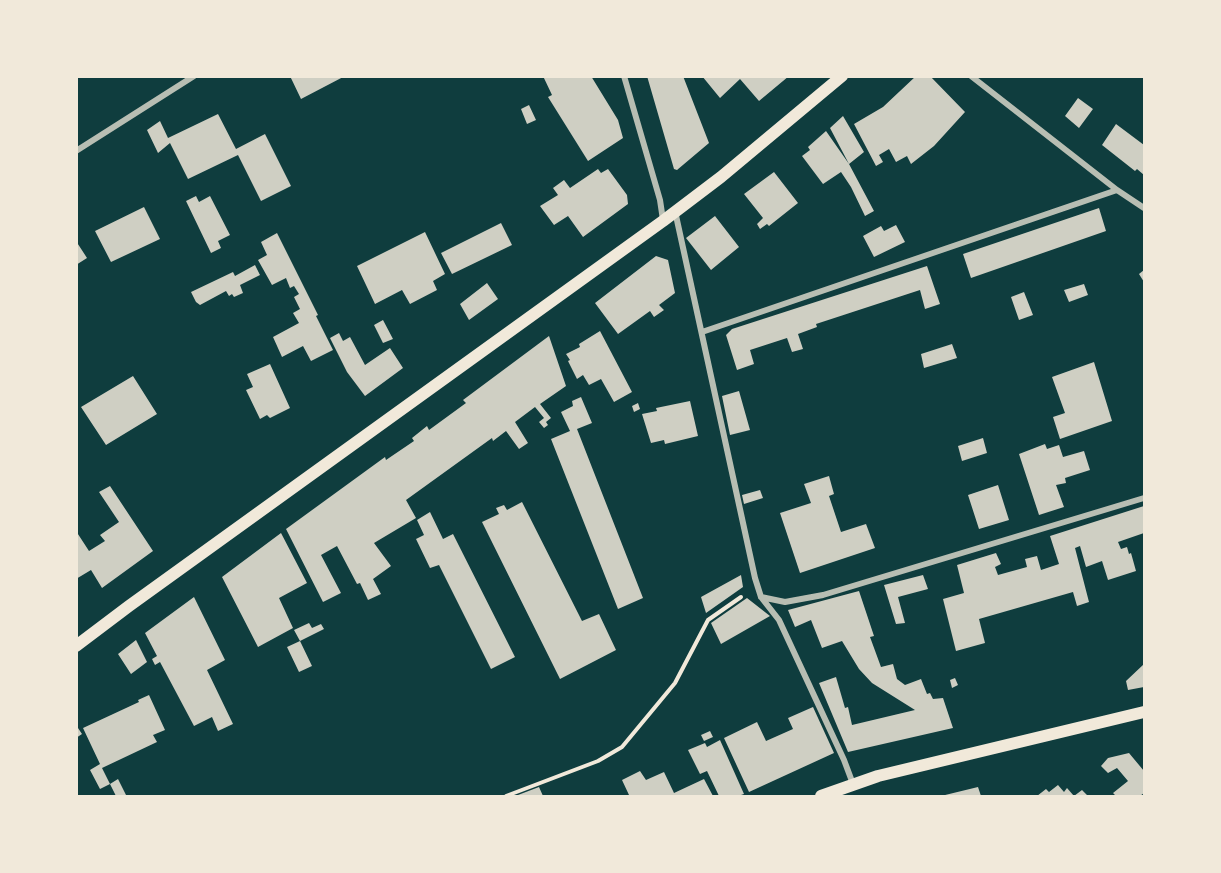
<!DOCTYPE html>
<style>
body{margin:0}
#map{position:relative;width:1221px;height:873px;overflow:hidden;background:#0f3d3e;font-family:Literata,serif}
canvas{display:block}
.frame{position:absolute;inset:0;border:78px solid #f1e9da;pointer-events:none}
</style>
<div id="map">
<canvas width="1221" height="873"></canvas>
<div class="frame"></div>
</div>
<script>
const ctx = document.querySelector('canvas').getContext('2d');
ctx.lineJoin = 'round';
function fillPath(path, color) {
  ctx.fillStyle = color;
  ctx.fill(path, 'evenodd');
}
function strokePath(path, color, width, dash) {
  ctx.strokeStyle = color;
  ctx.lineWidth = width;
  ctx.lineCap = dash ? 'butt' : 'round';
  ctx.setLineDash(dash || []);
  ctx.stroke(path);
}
fillPath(new Path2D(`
 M290 76H345L301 99Z
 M543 76H591L618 120 623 138 588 161 548 97 552 95Z
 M647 76H683L709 143 677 170 674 169Z
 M702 76H789L759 101 740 79 720 98Z
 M916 76H930L965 112 934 146 911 164 907 156 896 162 889 149 879 155 883 162 876 166 854 124 883 107Z
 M1078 98 1093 109 1079 128 1065 116Z
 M529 105 536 120 527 124 521 109Z
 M218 114 236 149 265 134 291 186 261 201 238 155 188 179 170 143 158 153 147 130 160 121 168 138Z
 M843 116 864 152 849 164 874 211 865 216 851 187 841 172 823 184 802 156 810 150 808 147 826 131 849 164 830 128Z
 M1116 124 1144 145V175L1137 169 1135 171 1102 145Z
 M598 169 601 173 608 169 627 195 628 204 583 237 568 216 554 225 540 206 558 195 553 188 564 180 570 188Z
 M774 172 798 203 769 226 767 224 760 229 757 224 763 218 744 194Z
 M196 196 199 202 210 196 230 235 218 241 221 248 211 253 186 201Z
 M144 207 160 239 111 262 95 231Z
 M1099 208 1106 231 971 278 963 254Z
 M715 216 739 247 711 270 686 238Z
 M501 223 512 245 452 274 441 253Z
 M896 225 905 242 874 257 863 236 881 226 884 231Z
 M425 232 445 274 433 281 437 290 410 304 402 290 375 304 357 266Z
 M277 233 318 315 316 316 333 350 311 361 303 346 282 357 273 337 299 323 293 313 300 309 294 297 299 294 294 286 290 288 286 278 272 285 258 260 267 255 261 242Z
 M76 241 87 258 76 265Z
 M656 256 668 260 675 293 659 305 664 310 654 317 650 311 618 334 595 303Z
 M255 265 260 275 240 285 243 293 234 297 232 294 229 296 226 291 200 305 196 302 191 292 233 272 235 276Z
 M927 266 940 304 925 309 920 290 816 324 817 327 798 334 803 349 792 352 787 338 750 350 754 364 737 370 726 335 732 329Z
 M1144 270V282L1139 274Z
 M487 283 498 299 469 320 460 304Z
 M1084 284 1088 295 1069 302 1064 290Z
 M1024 292 1033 315 1019 320 1011 297Z
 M383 320 393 339 383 343 374 325Z
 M600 331 632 392 614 402 601 379 589 385 583 375 577 379 568 361 570 360 566 354 580 347 579 344Z
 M339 333 343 341 350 337 365 365 390 348 403 368 365 396 347 372 330 338Z
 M549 336 566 386 540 404 551 418 546 422 548 425 544 428 539 422 544 418 535 407 515 422 528 443 519 449 506 431 493 441 492 438 406 500 416 518 374 543 391 566 373 579 381 594 368 600 360 583 357 584 337 546 321 555 341 593 323 602 286 529 385 457 386 460 414 441 412 438 427 426 429 430 466 403 463 400Z
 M952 344 957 358 924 368 921 354Z
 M1094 362 1112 421 1060 439 1053 417 1065 413 1052 377Z
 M270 364 290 408 270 418 267 415 260 419 246 390 253 387 247 374Z
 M133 376 157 414 106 445 81 407Z
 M739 391 750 430 730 435 722 396Z
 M581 397 592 423 577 429 643 598 618 609 551 439 570 431 561 412 573 406 572 401Z
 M690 401 698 436 665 444 664 440 651 443 642 414 657 411 656 408Z
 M638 403 640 409 634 412 632 406Z
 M983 438 987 453 962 461 958 446Z
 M1045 444 1047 449 1059 445 1063 457 1084 451 1090 470 1065 478 1066 483 1056 485 1064 507 1039 515 1019 454Z
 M829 476 834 494 829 496 841 532 866 524 875 548 800 573 780 513 811 503 804 484Z
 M998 485 1009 520 979 529 968 495Z
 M110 486 153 551 102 588 91 570 76 579V531L89 551 105 541 100 535 119 522 99 492Z
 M760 490 763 498 744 504 742 495Z
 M522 502 582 621 599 614 616 650 560 679 482 522 499 514 496 508 504 505 507 510Z
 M1144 506V533L1118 542 1121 549 1127 547 1129 554 1131 553 1136 571 1108 580 1102 561 1086 567 1080 546 1075 548 1089 602 1077 606 1073 592 979 619 985 643 956 651 943 599 964 593 957 565 996 553 1001 564 995 567 998 575 1027 567 1025 559 1037 556 1041 570 1059 564 1050 536Z
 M430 512 443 539 453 534 515 657 491 669 439 565 430 568 416 539 424 535 417 520Z
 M281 533 307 583 279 598 293 628 258 647 222 577Z
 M741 575 743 587 706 613 701 597Z
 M923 575 928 589 898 597 905 623 896 624 884 585Z
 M859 591 874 636 870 637 881 667 893 664 897 679 905 685 921 679 927 694 930 693 933 699 943 698 953 728 848 752 819 683 836 677 845 708 848 707 852 725 915 710 872 683 859 669 842 641 822 648 811 620 795 627 788 610Z
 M194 597 225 660 207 670 233 724 218 731 212 717 194 726 160 662 155 665 152 659 157 656 145 633Z
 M747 598 770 616 721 644 711 623Z
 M309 623 312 628 321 624 324 629 300 641 294 630Z
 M136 640 147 662 131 674 118 654Z
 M300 641 312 666 299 672 287 647Z
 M1144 664V687L1128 690 1126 681Z
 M955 678 958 685 952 688 950 680Z
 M149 695 165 730 153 735 157 742 102 768 110 784 100 789 90 770 100 764 83 728 139 702 138 700Z
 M813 707 834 753 749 792 724 738 757 722 766 741 793 729 788 718Z
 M76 725 82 734 76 738Z
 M710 731 713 737 704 741 701 735Z
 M720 740 744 794 738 796H719L707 771 700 774 688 750 705 743 707 747Z
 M1129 753 1144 771V793L1140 796H1116L1113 793 1128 781 1117 768 1108 773 1101 766 1108 758Z
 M640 771 646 780 664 772 674 793 704 779 713 796H625L629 795 622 780Z
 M118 779 126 795 123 796H116L110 784Z
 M1058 785 1064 792 1067 788 1074 796 1082 790 1088 796H1037L1046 789 1049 792Z
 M539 787 543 796H519L518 795Z
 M978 787 981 796H941Z`), '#cfcfc3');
strokePath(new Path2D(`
 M506 796 598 761 622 747 675 683 708 620 741 597`), '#f1e9da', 4);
strokePath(new Path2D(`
 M624 76 660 200 663 220
 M971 76 1117 190 1144 208
 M76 151 194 76
 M675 211 755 578 761 597 779 620 844 760 853 784
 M702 332 1117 190
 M761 597 785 602 823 595 1144 498`), '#b8beb3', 6);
strokePath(new Path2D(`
 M76 646 129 606 663 221 721 177 842 76
 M821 796 878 776 1144 712`), '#f1e9da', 12);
</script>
